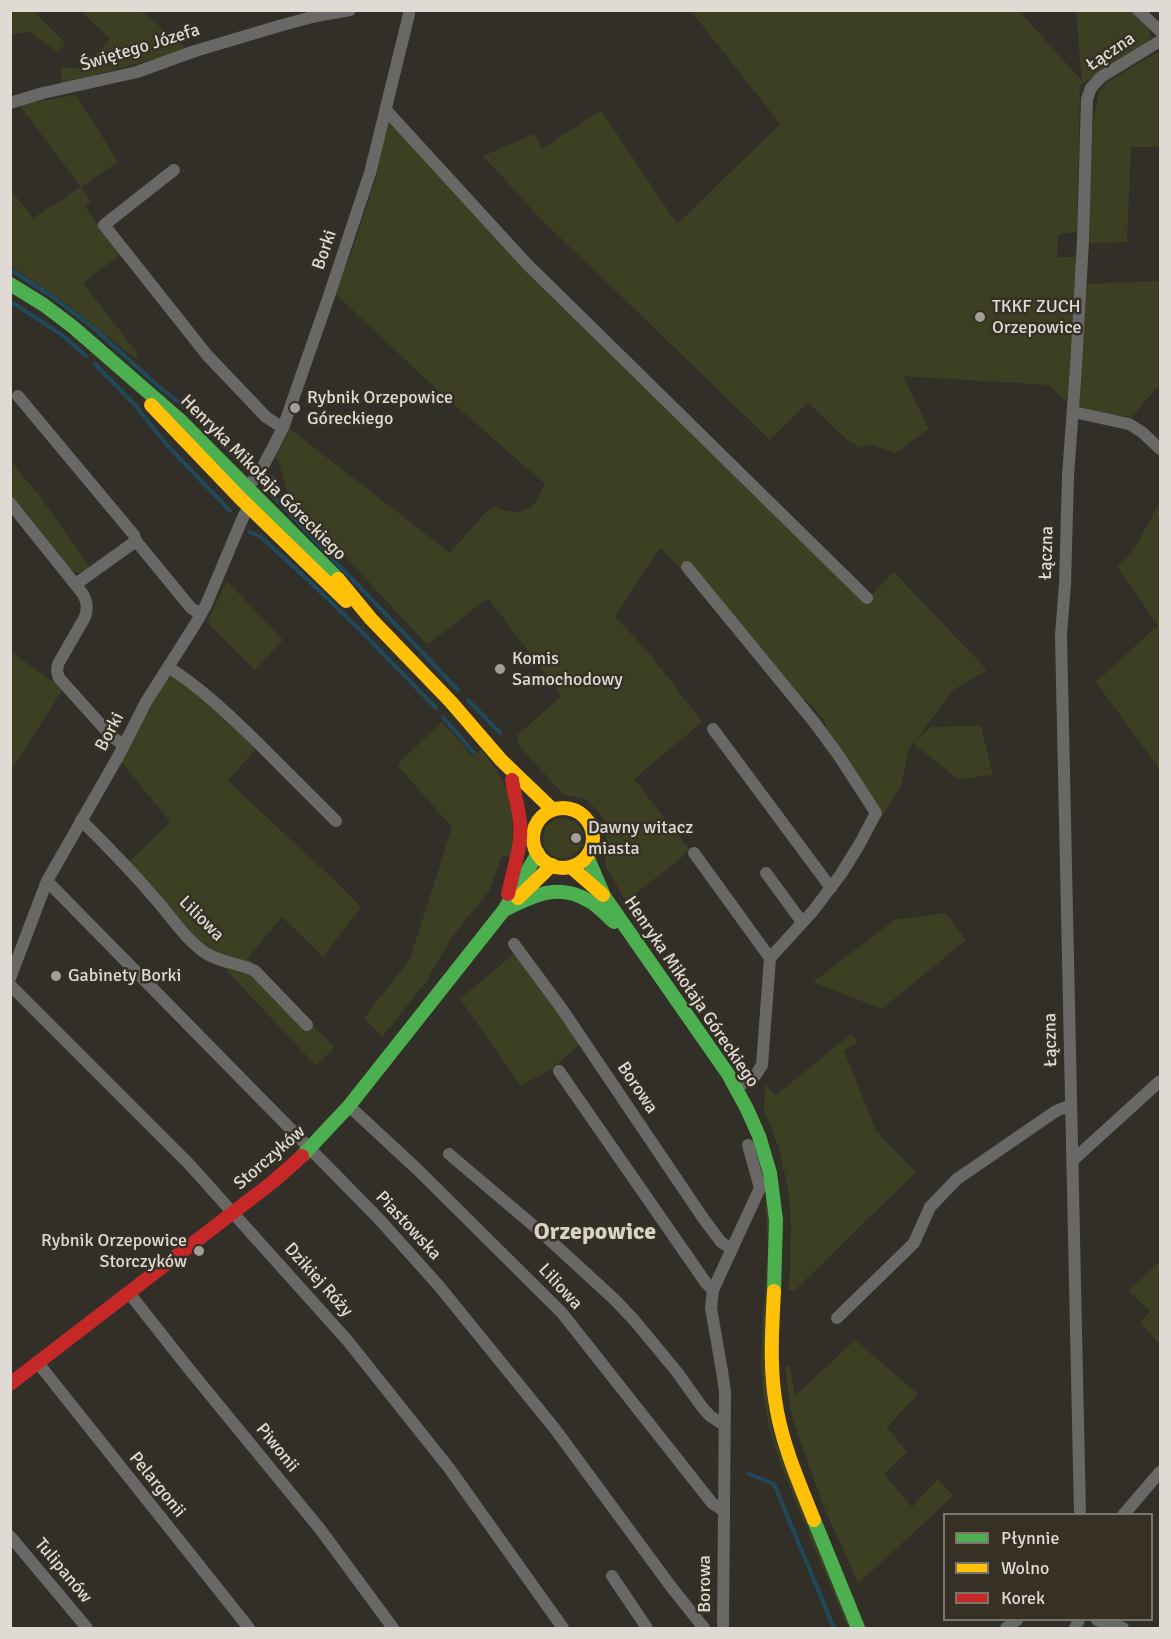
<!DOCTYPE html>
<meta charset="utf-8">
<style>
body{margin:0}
#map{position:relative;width:1171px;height:1639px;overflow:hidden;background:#322f29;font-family:Signika,sans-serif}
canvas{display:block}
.frame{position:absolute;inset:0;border:12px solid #dfdbd4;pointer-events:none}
.legend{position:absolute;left:943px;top:1513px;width:210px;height:108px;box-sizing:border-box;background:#363025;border:2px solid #7a746b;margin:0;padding:8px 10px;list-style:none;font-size:18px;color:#dfdbd4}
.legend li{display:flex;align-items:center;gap:12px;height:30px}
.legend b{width:30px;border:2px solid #7a746b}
</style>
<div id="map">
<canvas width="1171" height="1639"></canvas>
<div class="frame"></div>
<ul class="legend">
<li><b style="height:8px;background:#4caf50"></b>Płynnie</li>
<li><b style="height:8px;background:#ffc107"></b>Wolno</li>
<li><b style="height:8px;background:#c62828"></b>Korek</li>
</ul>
</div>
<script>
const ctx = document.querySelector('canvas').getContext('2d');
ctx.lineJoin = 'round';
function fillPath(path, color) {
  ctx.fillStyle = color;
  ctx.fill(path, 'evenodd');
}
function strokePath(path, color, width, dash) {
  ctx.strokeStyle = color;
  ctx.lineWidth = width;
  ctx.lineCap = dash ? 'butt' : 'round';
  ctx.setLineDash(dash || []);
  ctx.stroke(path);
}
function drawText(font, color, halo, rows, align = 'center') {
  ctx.font = font + ' Signika,sans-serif';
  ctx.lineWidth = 5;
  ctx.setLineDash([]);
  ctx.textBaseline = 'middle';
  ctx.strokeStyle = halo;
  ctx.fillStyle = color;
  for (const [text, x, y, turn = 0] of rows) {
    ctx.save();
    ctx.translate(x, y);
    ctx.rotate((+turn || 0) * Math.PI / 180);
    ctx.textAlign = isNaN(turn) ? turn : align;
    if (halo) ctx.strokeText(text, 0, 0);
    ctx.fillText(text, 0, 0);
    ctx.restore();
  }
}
fillPath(new Path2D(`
 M11 10 49 11 36 14 66 43 57 52 30 32 11 34Z
 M81 11H142L187 50 61 84 62 67 82 69 110 39Z
 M691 11H1019L1082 81 1076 12 1078 11H1130L1148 26 1151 37 1146 43 1080 85 1077 231 1058 235 1057 257H1076L1068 395 1065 401 1049 385 903 376 929 429 895 453 869 444 861 448 846 439 808 403 770 440 541 219 483 156 534 134 542 149 601 110 677 224 780 124Z
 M1160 51V147H1131L1127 242 1087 243 1093 122 1099 92 1107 82Z
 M76 95 118 162 81 187 91 201 85 207 121 254 83 283 138 354 136 359 60 299 11 266 10 189 33 218 81 187 19 105Z
 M389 119 867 600 894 572 987 670 953 690 916 740 931 727 981 726 993 775 958 779 913 743 909 749 901 786 881 818 830 736 823 719 812 706 789 686 685 563 681 569 661 548 646 568 615 617 651 655 702 722 634 779 689 849 680 859 626 901 606 867 605 858 606 823 597 810 585 799 564 795 519 746 517 735 562 696 488 598 427 645 334 544 289 500 279 461 275 458 290 429 450 553 485 513 495 507C524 518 533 511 545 484L421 375 335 293 352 252 377 174 374 170Z
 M1160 281V384L1132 417 1077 410 1087 284Z
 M10 460 39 495 91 569 82 574 72 571 11 496Z
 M1159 503 1160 504V770L1096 682 1158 625 1117 567 1135 548Z
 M227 581 283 640 255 670 207 622Z
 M11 652 63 689 11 771Z
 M170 672 203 697 256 748 228 781 334 880 361 907 323 957 282 917 248 958 334 1047 316 1066 127 864 170 822 121 761 149 706Z
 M442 722 473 757 481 749C487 758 494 766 500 776 514 800 514 831 511 858L502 855 490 890 452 937 426 982 382 1037 364 1018 410 959 452 827 397 765Z
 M543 838a20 20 0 1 1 40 0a20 20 0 1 1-40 0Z
 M946 913 966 940 882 1009 813 982 894 920Z
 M515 953 580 1044 553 1068 521 1086 460 999Z
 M851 1034 858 1042 844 1051 876 1131 916 1172 794 1291 788 1289 790 1273 791 1228 789 1194 782 1161 777 1143 770 1123 764 1112 765 1084 776 1095Z
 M765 1200 769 1216 767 1398 772 1429 780 1453 851 1628H848L796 1503 778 1456 769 1427 763 1392 761 1366 763 1316 768 1248Z
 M1160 1261V1345L1141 1323 1150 1311 1128 1291Z
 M855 1340 918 1394 887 1427 907 1452 884 1474 912 1507 938 1479 953 1496 858 1584 846 1555 826 1513 793 1420 789 1399 785 1367 790 1366 795 1396Z`), '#3d3f22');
strokePath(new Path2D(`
 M10 269 53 297 96 330 158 386 190 411 239 459 250 456 253 459
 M10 301 62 335 86 356
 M95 364 135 405 167 445 230 511
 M272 477 274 479 271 494 458 690
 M250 532 261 537 307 579 361 631 436 708
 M468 700 500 733
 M443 717 474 753
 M749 1474 774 1484 834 1628`), '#20495b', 4);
strokePath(new Path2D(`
 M1138 10 1160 31
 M10 103 43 93 137 72 195 51 279 26 316 16 350 10
 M386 110 526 263 867 598
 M174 170 104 225 207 355 266 417 283 428
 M18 396 134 535 136 541
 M1073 412 1129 424 1142 432 1160 449
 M242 494 260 472 283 428 329 296 370 173 409 14
 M10 503 83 594C87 602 88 608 85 617L58 664 57 671 59 678 112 737 123 744
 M687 567 814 722 839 756 876 813 859 845 841 874 813 911 770 958 762 1065 755 1076 736 1088
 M76 584 136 541 191 608 201 614
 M168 667C200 687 227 713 254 739 281 766 309 794 336 821
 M713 729 831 888
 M81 820C105 844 129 868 151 894 169 913 185 940 207 954 222 963 240 963 255 971L307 1025
 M694 853 770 958
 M766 873 802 922
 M47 881 379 1219 439 1286 555 1429 672 1588 704 1628
 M514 944 562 1009 703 1218 721 1242 732 1249
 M10 978 47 881 119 755 146 702 196 623 206 605 244 515 254 503
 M10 985 189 1164 347 1340 449 1468 563 1628
 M559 1071 706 1283 713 1290
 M349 1106 418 1170 562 1313 712 1503 724 1511
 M449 1154 541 1232 614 1299 634 1320 677 1372 702 1407 710 1416 724 1425
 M1072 1161 1160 1081
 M129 1293 189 1369 320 1529 393 1628
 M837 1318 914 1243 930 1207 957 1179 1056 1111 1071 1105
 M38 1363 249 1628
 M1080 1514 1061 635 1065 584 1068 476 1076 366 1083 240 1087 99 1091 88 1101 77 1160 41
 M1124 1514 1160 1472
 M10 1536 87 1628
 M612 1576 647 1628
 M1097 1620 1123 1628
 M723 1628 725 1392 722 1371 711 1308 713 1290 760 1188 748 1145
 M1006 1628 1017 1620
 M1075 1628 1079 1620`), '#696866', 12);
strokePath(new Path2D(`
 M10 284 44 305 73 327 180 420 338 579
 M587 856 604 896 728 1074 747 1109 759 1136 770 1173 776 1220 774 1291
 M504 910C533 896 558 882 589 901 598 906 606 915 614 922
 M302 1156 349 1106 504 910 538 853
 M814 1520 858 1628`), '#4caf50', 14);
strokePath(new Path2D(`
 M151 405 240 498 346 601
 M338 579 371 619 451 702 501 760 553 810
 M533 838a30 30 0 1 1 60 0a30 30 0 1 1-60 0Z
 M571 867 603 895
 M518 898 552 865
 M774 1291C772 1331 769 1371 777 1411 784 1449 800 1485 814 1520`), '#ffc107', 14);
strokePath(new Path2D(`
 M508 894C513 870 522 847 520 823 519 808 514 794 512 780
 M10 1384 274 1181 302 1156`), '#c62828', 14);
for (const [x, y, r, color] of [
 [980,317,6,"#a29f98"],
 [295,408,6,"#a29f98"],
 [500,669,6,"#a29f98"],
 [576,838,6,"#a29f98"],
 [56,976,6,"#a29f98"],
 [199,1251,6,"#a29f98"]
]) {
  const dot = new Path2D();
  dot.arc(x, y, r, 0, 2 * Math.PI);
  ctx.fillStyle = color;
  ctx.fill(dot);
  strokePath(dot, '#363025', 2);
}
drawText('18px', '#dfdbd4', '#363025', [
 ["Świętego Józefa",140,48,-17],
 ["Łączna",1111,52,-34],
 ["Borki",325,250,-71],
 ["Henryka Mikołaja Góreckiego",263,478,45],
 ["Łączna",1047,553,-88],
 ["Borki",110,732,-62],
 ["Liliowa",201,919,45],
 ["Henryka Mikołaja Góreckiego",691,992,56],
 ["Łączna",1051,1040,-91],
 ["Borowa",637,1088,56],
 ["Storczyków",270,1158,-41],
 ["Piastowska",408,1226,47],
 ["Dzikiej Róży",318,1280,48],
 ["Liliowa",560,1287,47],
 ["Piwonii",277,1448,51],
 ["Pelargonii",157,1485,51],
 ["Tulipanów",63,1571,50],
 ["Borowa",705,1584,-90]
]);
drawText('18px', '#dfdbd4', '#363025', [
 ["TKKF ZUCH",992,307],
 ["Orzepowice",992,328],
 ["Rybnik Orzepowice",307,398],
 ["Góreckiego",307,419],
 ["Komis",512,659],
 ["Samochodowy",512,680],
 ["Dawny witacz",588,828],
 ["miasta",588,849],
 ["Gabinety Borki",68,976],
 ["Rybnik Orzepowice",187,1241,"right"],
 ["Storczyków",187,1262,"right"]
], 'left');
drawText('bold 24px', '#dad3c5', '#363025', [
 ["Orzepowice",595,1233]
]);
</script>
